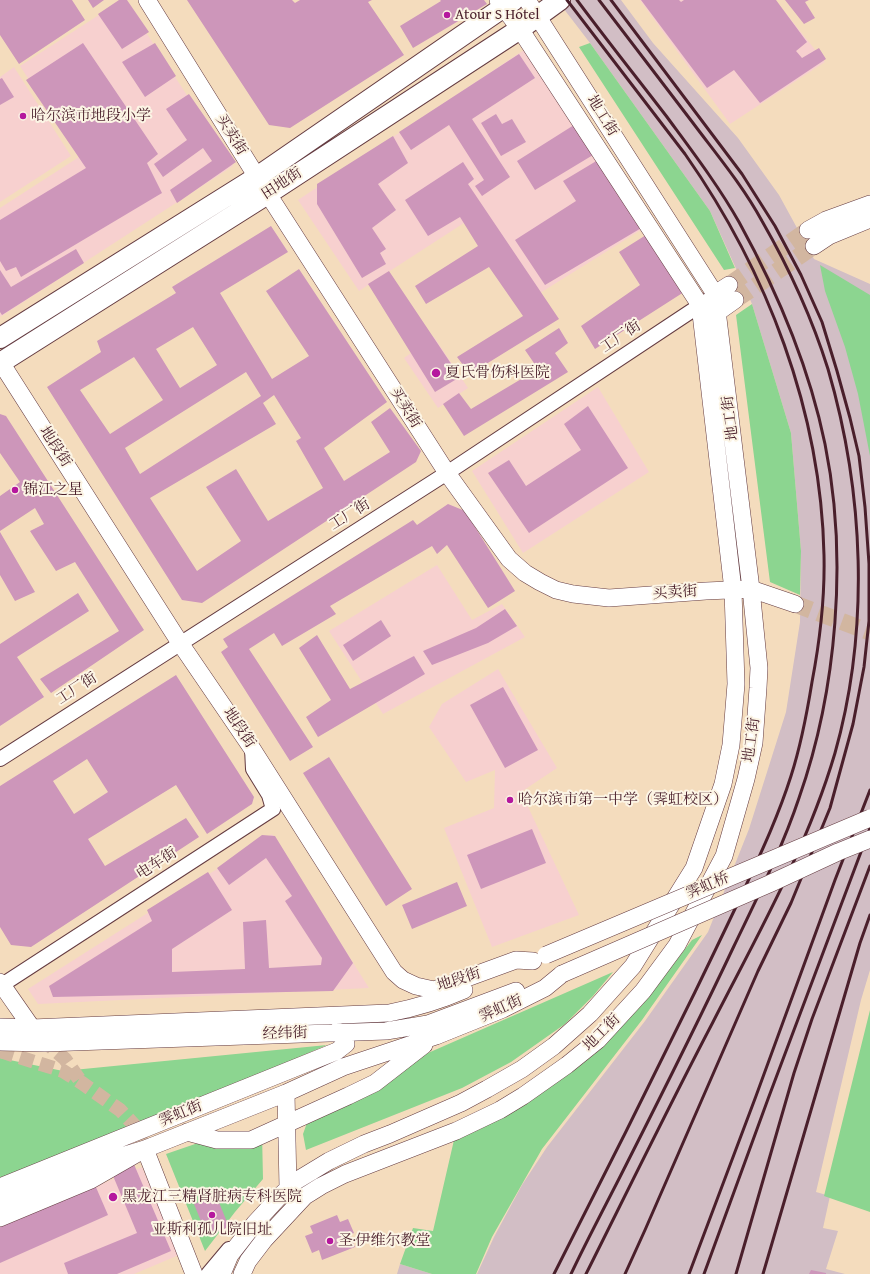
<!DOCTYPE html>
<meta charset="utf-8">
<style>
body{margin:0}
canvas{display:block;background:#f4dcbd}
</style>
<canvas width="870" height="1274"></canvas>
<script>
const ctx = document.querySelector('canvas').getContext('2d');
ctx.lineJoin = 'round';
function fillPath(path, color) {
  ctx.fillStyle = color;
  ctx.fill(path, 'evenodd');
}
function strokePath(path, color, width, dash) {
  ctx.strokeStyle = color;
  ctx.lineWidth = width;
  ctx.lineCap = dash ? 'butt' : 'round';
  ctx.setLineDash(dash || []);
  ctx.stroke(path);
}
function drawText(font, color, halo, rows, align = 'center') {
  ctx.font = font + ' "Gentium Book Plus","Noto Serif SC",serif';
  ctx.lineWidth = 4;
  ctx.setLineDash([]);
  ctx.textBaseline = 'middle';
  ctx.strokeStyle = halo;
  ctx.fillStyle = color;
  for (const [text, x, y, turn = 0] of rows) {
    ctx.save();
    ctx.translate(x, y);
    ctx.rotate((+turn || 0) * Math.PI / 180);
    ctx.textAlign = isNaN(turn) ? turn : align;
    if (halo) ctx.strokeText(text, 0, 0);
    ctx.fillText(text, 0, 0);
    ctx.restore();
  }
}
fillPath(new Path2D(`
 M122 0H125L233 166 0 317V208L79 157 20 66Z
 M640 0H775L825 62 730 124Z
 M524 50 644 228 540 293 484 210 359 291 298 200Z
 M14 67 71 156 0 202V77Z
 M434 337 468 388 438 408 404 358Z
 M598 387 649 472 523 553 472 471Z
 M437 565 472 620 502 604 525 637 383 714 329 631Z
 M498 669 557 768 521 792 579 915 492 947 444 828 494 808 495 770 466 782 429 727 442 704Z
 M272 834 369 988 38 1004 28 989Z
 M142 1167 179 1255 134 1274H0V1227Z`), '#f7d0cf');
fillPath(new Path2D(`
 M557 0H621L653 43 738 138 779 195 814 259 870 284V970L861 1000 816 1192 830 1196 823 1228 838 1231 826 1269 845 1274H477L494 1237 522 1185 547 1147 645 1021 708 932 749 829 786 712 800 622 801 551 791 433 752 304 710 211 590 43Z
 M400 1264 432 1274H397Z`), '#d2bec5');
fillPath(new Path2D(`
 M590 43 710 211 735 268 724 270 579 47Z
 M820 265 870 295V456L858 394 845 347 825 291Z
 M752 304 791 433 801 551 800 595 770 582 736 315Z
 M702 935 642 1020 542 1149 492 1237 476 1274H432L400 1264 413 1228 433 1231 454 1140 612 1033 642 1005 692 940Z
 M613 972 593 996 565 1024 511 1062 462 1088 306 1150 303 1134 308 1120 428 1053Z
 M870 1010V1212L824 1196Z
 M327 1045 106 1141 0 1180V1058L63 1071Z
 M262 1133 263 1179 235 1212 205 1251 166 1154 198 1143Z`), '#8cd590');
fillPath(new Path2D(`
 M0 0H72L85 20 19 64 0 35Z
 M88 0H104L93 8Z
 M119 0H127L149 32 122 49 98 14Z
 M187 0H292L295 3 300 0H372L368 2 404 55 290 128 269 125Z
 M440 0H484L487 4 413 48 400 26 441 1Z
 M641 0H679L681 2 684 0H776L807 42 796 51 802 58 819 48 826 59 760 103 734 70 707 88Z
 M785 0H809L805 2 815 18 804 24Z
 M83 43 158 154 147 163 162 193 21 277 16 267 6 271 0 261V220L86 168 26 80Z
 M155 43 176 76 145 97 122 62Z
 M519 54 535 78 472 119 510 177 482 196 475 186 484 180 449 125 411 150 399 132Z
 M2 78 14 97 0 105V79Z
 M189 94 236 162 177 203 170 190 212 161 203 148 163 177 154 164 187 140 166 109Z
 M496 114 502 124 512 119 526 142 501 156 481 123Z
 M574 125 593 155 535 190 517 161Z
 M393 136 408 163 378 184 396 210 372 228 386 249 380 253 386 264 362 278 317 204V184Z
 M598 160 643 227 545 285 515 240 576 201 563 181Z
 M463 162 474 179 468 184 559 319 470 374 457 357 523 316 489 267 426 304 415 286 478 246 460 217 428 236 405 200Z
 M271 226 288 252 220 293 272 379 309 356 266 291 299 269 387 402 324 448 344 481 390 452 371 422 390 408 421 451 416 462 202 603 182 600 47 387 101 352 97 341 176 293 172 287ZM193 327 217 365 180 388 156 349ZM134 357 163 400 110 434 80 390ZM246 372 261 396 140 474 125 448ZM274 395 301 438 296 441 323 488 268 521 236 469 206 487 241 541 197 571 150 498 276 424 263 403Z
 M646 235 684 292 595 349 581 326 640 285 619 252Z
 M76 249 84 263 2 315 0 312V270L11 287Z
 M389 271 460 377 435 392 368 284Z
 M559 328 568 343 555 353 568 372 464 436 443 404 459 393 471 409 538 369 525 350Z
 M588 406 628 468 529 533 488 473 509 460 526 486 581 450 564 424Z
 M0 414 6 416 144 630 51 693 40 679 119 631 75 562 56 571 30 531 44 524 35 508 0 531V496L20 482 0 453Z
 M448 504 465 511 515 591 488 608 447 545 437 554 432 546 330 606 336 614 282 646 274 633 249 649 313 747 290 761 221 652 228 647 223 639 413 520 417 525Z
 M0 532 35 592 15 601 0 575Z
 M78 593 89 611 17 657 44 697 0 726V644Z
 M505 609 517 626 488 643 432 665 423 651 476 628Z
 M381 620 391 636 353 661 343 645Z
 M317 635 350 689 414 656 425 674 318 737 306 717 331 700 299 648Z
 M176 675 254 797 252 804 207 834 176 785 88 839 105 866 186 818 199 837 31 947 11 945 0 927V786ZM87 759 108 792 74 814 53 781Z
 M503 687 538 750 505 768 470 705Z
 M329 757 412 889 386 906 303 773Z
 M532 829 546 863 481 889 467 855Z
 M262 835 275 836 353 963 333 991 53 997 49 986 152 921 147 910 208 872 232 910 172 949V972L245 969 243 922 266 920 269 968 321 965 322 958 285 901 292 896 266 858 229 885 217 868Z
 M457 882 467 906 412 929 402 905Z
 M133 1162 171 1251 117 1274H68L64 1263 137 1233 111 1171Z
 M95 1185 108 1215 0 1263V1227Z
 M216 1195 229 1227 207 1236 194 1204Z
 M337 1215 340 1222 348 1219 354 1233 350 1235 355 1247 322 1260 319 1250 312 1253 305 1236 313 1233 310 1226Z
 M811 1270 826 1273V1274H809Z`), '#cd96ba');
strokePath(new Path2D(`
 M42 1039 65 1059 79 1079
 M0 1051 63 1071 82 1083 120 1110 136 1127 148 1158`), '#d2b6a0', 14, [14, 7]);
strokePath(new Path2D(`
 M729 285 808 230
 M735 300 814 246
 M795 604 870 632`), '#d2b6a0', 17, [17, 8]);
const minor = new Path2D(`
 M0 759 447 473 708 300
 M2 985 273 809 269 795 253 769 252 748
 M208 1274 229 1249`);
const major = new Path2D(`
 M147 0 257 177 447 473 509 559 525 573 540 582 556 590 573 594 609 598 706 591 751 589 795 604
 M808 230 826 220 870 204
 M814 246 829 236 870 219
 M715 294 729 285
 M710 308 718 312 735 300
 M0 361 180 643 251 747 394 972 403 980 416 986 434 990 516 960 533 961
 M0 982 32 1028
 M0 1027 32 1028 389 1013C415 1008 439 1001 464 990
 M0 1042 45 1043 386 1031 428 1024 516 991
 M286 1093 288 1188
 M187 1132 217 1140H251L348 1096 375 1083 424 1045
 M0 1187 337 1051 346 1044 345 1038 337 1031
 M0 1201 86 1167 145 1149 194 1274
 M0 1218 91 1180 145 1149 286 1093 343 1067 436 1036 503 1009 545 988 562 974
 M222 1274 230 1255 255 1223 279 1197 296 1181 329 1161 364 1144 390 1134 461 1103 487 1089 522 1069 554 1046 590 1014 633 966 694 868 723 784 731 745 736 684 733 590 700 305 520 29 498 0
 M242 1274 248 1261 264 1240 305 1196 321 1186 345 1174 456 1131 500 1110 523 1096 567 1065 598 1040 643 991 677 945 724 856 746 779 754 743 758 688 759 668 751 589 715 294 527 0`);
const highway = new Path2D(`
 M0 338 257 177 514 0
 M0 363 269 193 520 29 560 0`);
strokePath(minor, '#643b41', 16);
strokePath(major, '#643b41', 18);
strokePath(highway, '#643b41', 22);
strokePath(minor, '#fff', 14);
strokePath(major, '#fff', 17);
strokePath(highway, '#fff', 20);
strokePath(new Path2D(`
 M611 0 742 174 775 226 801 275 822 322 837 371 850 418 859 456 865 507 869 564V621L864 667 853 724 830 808 791 903 758 971 645 1230 625 1274
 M554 1274C602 1180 649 1086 695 992 711 959 727 926 742 894 760 855 778 817 791 776 801 745 807 713 812 682 820 640 825 598 824 555 821 411 767 271 685 154L567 0
 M571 1274C589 1236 609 1199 628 1161 664 1090 700 1018 734 946 757 898 782 849 799 798 837 690 848 557 825 444 809 366 777 291 739 222 718 185 692 151 667 117 637 78 606 39 577 0
 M586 1274C628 1190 669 1106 713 1022 758 934 807 848 835 753 870 629 864 492 828 369 812 318 789 268 762 221 743 186 717 155 693 123 662 82 630 41 599 0
 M689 1274 756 1096 835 880 870 790
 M704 1274 768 1099 870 828
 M736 1274 794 1073 812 1019 870 866
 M763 1274 860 943 870 915`), '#4a1f2b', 3);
const majorBridge = new Path2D(`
 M546 955 870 818
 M562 974 769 884 838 852 870 839`);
strokePath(majorBridge, '#643b41', 18, []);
strokePath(majorBridge, '#fff', 17);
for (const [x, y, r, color] of [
 [447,15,4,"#b5179e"],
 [23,116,4,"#b5179e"],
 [436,373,5,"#b5179e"],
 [15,490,4,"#b5179e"],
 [510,800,4,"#b5179e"],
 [113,1197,5,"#b5179e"],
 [212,1215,4,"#b5179e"],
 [330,1241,4,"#b5179e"]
]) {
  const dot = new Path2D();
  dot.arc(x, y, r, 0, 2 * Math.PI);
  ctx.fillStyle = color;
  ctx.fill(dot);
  strokePath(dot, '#fcf5e5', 1.5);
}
drawText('15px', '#4a1f2b', '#fcf5e5', [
 ["Atour S Hotel",455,15],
 ["哈尔滨市地段小学",31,116],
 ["夏氏骨伤科医院",445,373],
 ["锦江之星",23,490],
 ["哈尔滨市第一中学（霁虹校区）",518,800],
 ["黑龙江三精肾脏病专科医院",122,1197],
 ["亚斯利孤儿院旧址",212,1230,"center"],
 ["圣·伊维尔教堂",338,1241]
], 'left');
drawText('15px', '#4a1f2b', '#fcf5e5', [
 ["地工街",602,116,58],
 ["买卖街",231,135,58],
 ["田地街",282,184,-33],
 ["工厂街",621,337,-34],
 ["买卖街",405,408,58],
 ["地工街",731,418,-97],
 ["地段街",55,447,57],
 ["工厂街",350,515,-32],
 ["买卖街",675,593,-4],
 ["工厂街",77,689,-33],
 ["地段街",239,728,56],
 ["地工街",752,740,-82],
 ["电车街",157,864,-33],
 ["霁虹桥",708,886,-23],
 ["地段街",459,980,-18],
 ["霁虹街",501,1009,-24],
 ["地工街",602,1033,-45],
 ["经纬街",285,1034,-2],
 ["霁虹街",181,1114,-22]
]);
</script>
